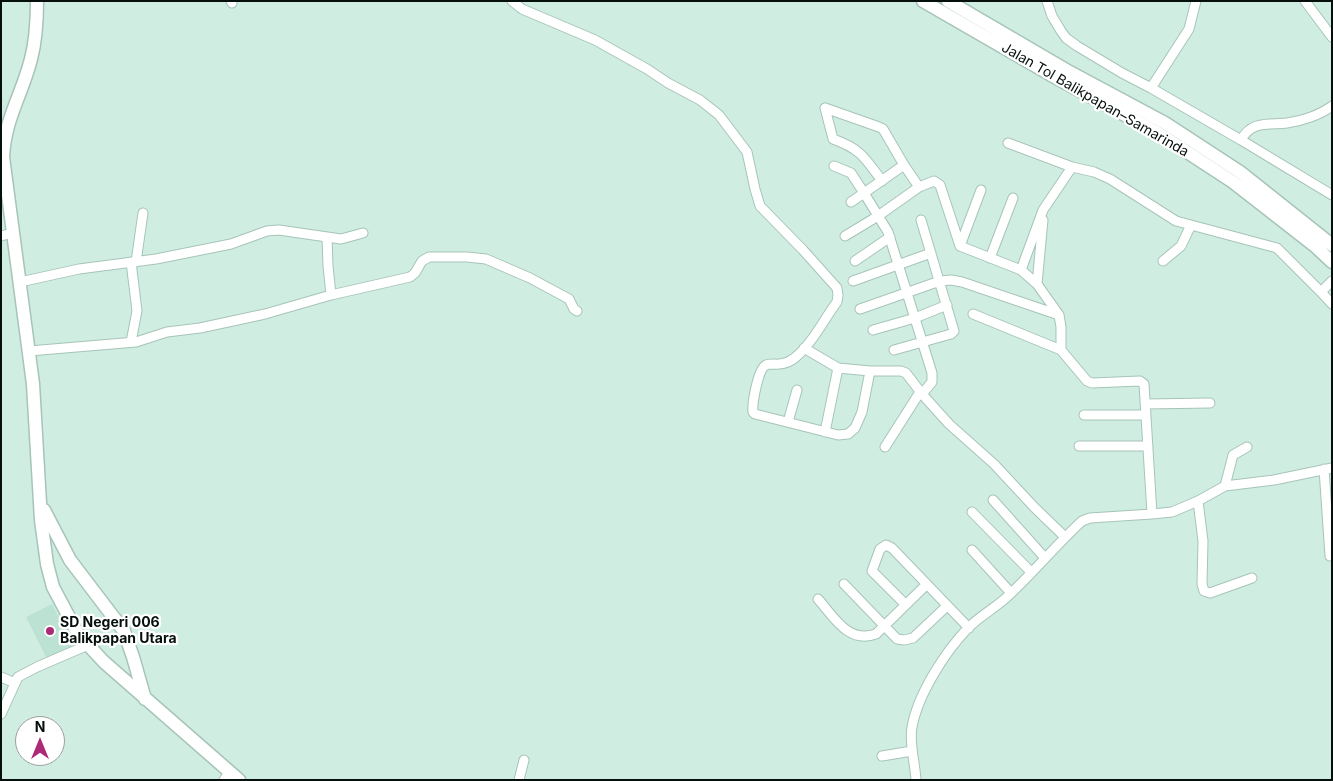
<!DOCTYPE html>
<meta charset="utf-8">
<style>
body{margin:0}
#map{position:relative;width:1333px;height:781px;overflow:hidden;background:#d0ede1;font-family:Inter,sans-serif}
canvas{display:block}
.frame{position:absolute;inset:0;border:2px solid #050f0b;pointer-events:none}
.north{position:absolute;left:15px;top:716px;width:50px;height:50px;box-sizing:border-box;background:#fff;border:1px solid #9b9f9d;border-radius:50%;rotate:0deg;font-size:14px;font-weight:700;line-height:20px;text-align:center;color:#050f0b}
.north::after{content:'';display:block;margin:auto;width:18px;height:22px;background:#ad2b76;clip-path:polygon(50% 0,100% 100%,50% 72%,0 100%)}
</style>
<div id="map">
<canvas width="1333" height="781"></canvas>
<div class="frame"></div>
<div class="north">N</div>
</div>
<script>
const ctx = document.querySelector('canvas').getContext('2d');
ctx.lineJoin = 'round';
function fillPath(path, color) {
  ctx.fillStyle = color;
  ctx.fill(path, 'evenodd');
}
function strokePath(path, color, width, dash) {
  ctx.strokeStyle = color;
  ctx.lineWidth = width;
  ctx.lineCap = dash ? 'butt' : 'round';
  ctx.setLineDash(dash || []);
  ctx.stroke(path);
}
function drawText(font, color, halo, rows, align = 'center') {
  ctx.font = font + ' Inter,sans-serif';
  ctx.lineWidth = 4.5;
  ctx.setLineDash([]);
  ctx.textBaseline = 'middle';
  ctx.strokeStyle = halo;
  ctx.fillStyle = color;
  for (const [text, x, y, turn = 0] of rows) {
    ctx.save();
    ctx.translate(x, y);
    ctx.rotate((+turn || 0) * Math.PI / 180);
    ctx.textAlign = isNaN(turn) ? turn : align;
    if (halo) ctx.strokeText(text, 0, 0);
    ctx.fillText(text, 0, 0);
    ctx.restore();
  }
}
fillPath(new Path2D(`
 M52 604 73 646 47 659 26 617Z`), '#bce2d3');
const minor = new Path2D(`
 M231 1 232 3
 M512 1 522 9 595 40 647 69 668 83 700 100 719 115 747 152 755 189 760 206 803 250 837 288 838 295 837 302C824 319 814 341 798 355 791 362 784 365 774 364 773 364 768 364 766 365 758 369 752 403 753 412L755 414 838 435 848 434 855 428 862 412 870 371
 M1047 1 1052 16 1061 31 1066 38 1077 46 1122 73 1151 88 1241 140C1252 120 1269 125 1287 123 1302 121 1320 115 1332 106
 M1305 1 1332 37
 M1151 88 1189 29 1196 1
 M825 108 879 127 883 129 904 165 864 193 888 232 932 373V382L922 394
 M825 108 833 139C861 149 865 158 882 181
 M1241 140 1332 195
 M1008 143 1072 167
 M834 166 851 173 864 193 851 202
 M919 187 934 181 940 185 960 246 1021 270 1037 284 1059 315 1061 327V350L1087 381 1092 383 1140 381 1144 384 1152 514
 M1 236 13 233
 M845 236 878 216 919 187 904 165
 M327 237 328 266 331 295
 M960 246 981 190
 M990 258 1013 198
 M855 261 890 237
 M1163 261 1181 246 1191 225
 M136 262 143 213
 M1021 270 1043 210 1072 167 1094 172 1110 179 1176 221 1277 248 1321 292 1332 304
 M853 281 931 253
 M20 282 79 269 156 259 231 244 267 231 279 230 341 239 363 233
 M1037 284 1043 220
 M1321 292 1332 281
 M860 309 940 281 951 280 962 282 1059 315
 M973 314 1061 350
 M873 330 915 318 947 305
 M131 342 137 311 131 262
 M804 348 838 368 870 371H901L906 373 922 394 949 424 994 464 1034 507 1065 537
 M894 350 951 334 954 331 921 220
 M29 351 136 342 167 332 200 328 265 314 331 295 410 277 415 273 422 261 429 257H467L486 259 530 278 569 299 574 309 577 311
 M1145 404 1210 403
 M1084 415H1146
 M788 422 797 390
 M825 432 838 368
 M1079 446H1148
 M885 447 920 392
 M1324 469 1330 556
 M1225 486 1233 455 1247 447
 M993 500 1045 558
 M1198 501 1203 541 1202 584 1204 591 1210 593 1252 578
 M972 512 1031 572
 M972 550 1011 593
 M844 584 897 639 904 640 913 638 947 606
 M818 599C834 617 848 644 876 634L926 585
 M905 604 872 571 880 549 886 545 892 548 969 628
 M1 677 15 683
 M1 714 18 677 37 667 88 645
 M882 756 912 751
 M224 780 230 771
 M519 780 524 760
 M916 780C915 762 909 744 912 727 918 694 945 652 968 628 980 616 995 608 1007 597 1033 573 1056 545 1082 521L1090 518 1152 514 1172 512 1198 501 1225 486 1274 480 1332 468`);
const highway = new Path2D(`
 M37 1C37 21 36 40 31 59 22 95 5 118 3 157L33 384 41 520 47 564 53 587 78 634 104 662 239 780
 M923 1 1060 80 1158 133 1233 182 1315 246 1332 262
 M948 1 1066 70 1165 123 1240 172 1332 245
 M44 510 70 560 124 631 133 657 145 699`);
strokePath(minor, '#a7c4b9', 11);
strokePath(highway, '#a7c4b9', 15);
strokePath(minor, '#fff', 9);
strokePath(highway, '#fff', 12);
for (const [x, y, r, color] of [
 [50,631,5,"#ad2b76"]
]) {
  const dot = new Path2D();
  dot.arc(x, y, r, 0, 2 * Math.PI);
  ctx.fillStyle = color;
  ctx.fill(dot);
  strokePath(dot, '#fff', 2);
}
drawText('14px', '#050f0b', '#fff', [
 ["Jalan Tol Balikpapan–Samarinda",1095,100,30]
]);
drawText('bold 14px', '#050f0b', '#fff', [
 ["SD Negeri 006",60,623],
 ["Balikpapan Utara",60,639]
], 'left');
</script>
